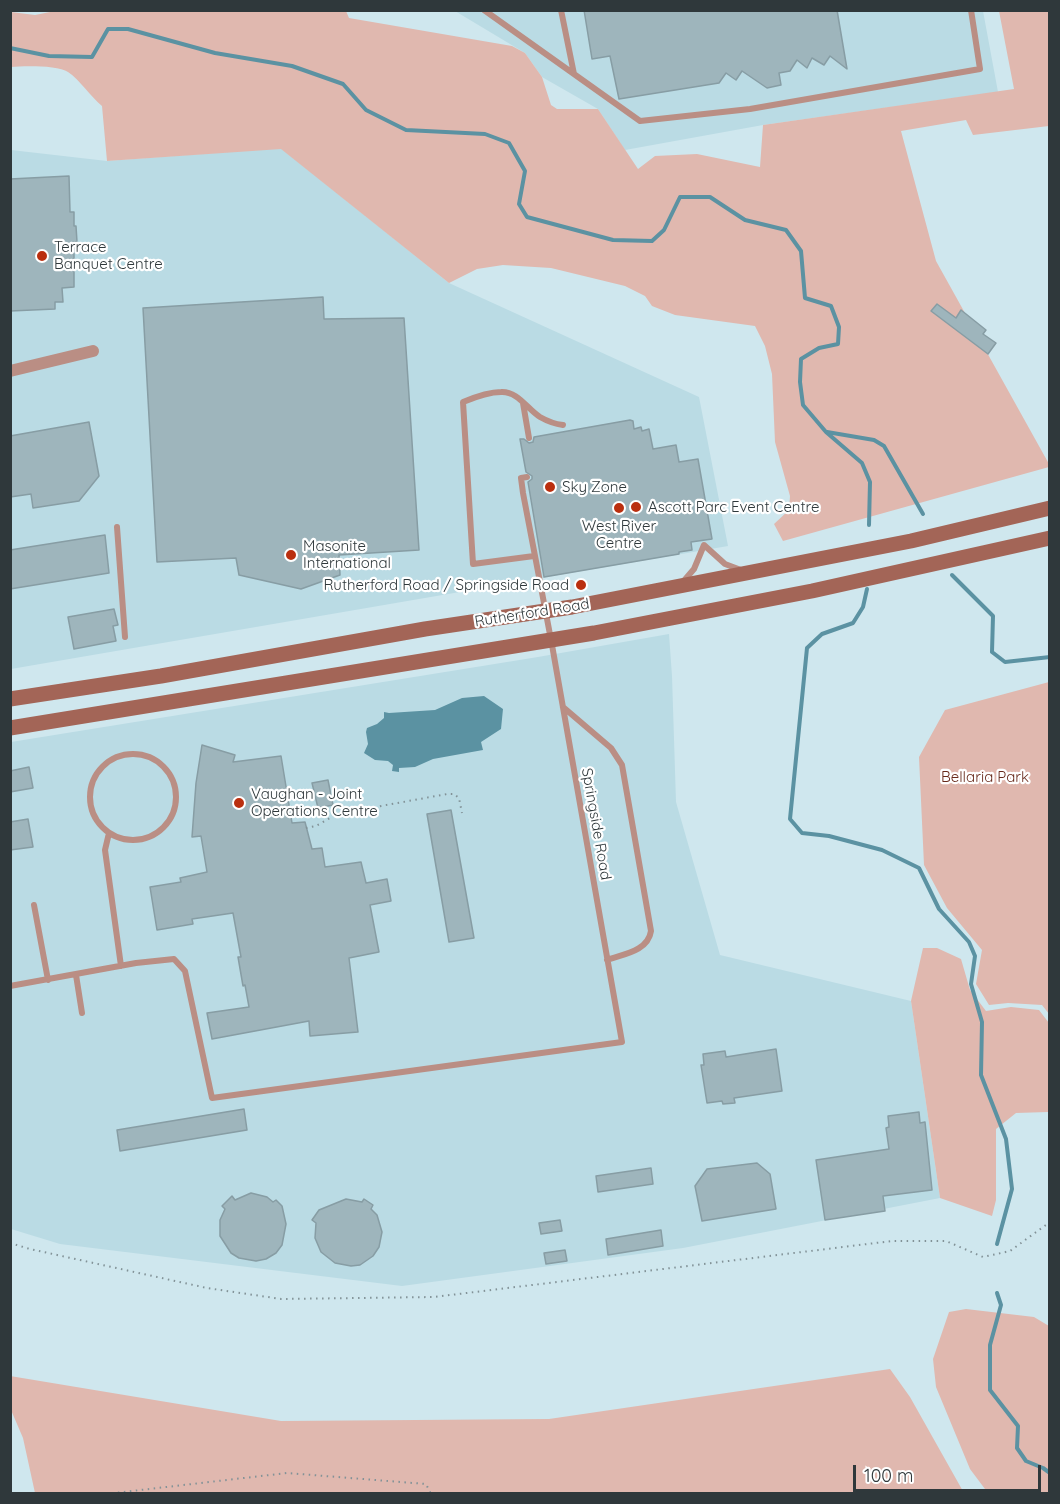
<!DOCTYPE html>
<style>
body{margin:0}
#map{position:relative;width:1060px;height:1504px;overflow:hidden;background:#cfe7ee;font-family:Quicksand,sans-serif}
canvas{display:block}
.frame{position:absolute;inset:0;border:12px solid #2f383b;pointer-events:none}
.scale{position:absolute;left:853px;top:1465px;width:188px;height:27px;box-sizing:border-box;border:3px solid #2f383b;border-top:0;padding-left:8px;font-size:18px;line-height:21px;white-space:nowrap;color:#2f383b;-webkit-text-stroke:4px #fff;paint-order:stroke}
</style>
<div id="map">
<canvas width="1060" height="1504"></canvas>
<div class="frame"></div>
<div class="scale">100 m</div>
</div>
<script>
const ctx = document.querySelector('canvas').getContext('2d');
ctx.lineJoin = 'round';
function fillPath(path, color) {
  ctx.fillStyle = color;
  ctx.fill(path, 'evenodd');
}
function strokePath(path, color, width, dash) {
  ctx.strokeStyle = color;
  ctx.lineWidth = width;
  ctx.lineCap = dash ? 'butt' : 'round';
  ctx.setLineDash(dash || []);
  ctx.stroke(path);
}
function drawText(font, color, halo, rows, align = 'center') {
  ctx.font = font + ' Quicksand,sans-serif';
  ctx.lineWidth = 4.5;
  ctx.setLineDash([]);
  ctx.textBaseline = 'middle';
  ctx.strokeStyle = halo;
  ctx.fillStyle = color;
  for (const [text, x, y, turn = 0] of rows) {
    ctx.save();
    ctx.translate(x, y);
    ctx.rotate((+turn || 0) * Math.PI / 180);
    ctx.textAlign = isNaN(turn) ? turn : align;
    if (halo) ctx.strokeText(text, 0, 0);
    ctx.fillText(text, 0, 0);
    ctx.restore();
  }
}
fillPath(new Path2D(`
 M455 11H983L998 92 763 125 625 150 598 109 542 77 525 53Z
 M281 148 449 283 699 397 728 546 11 669V150L107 161Z
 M669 634 672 676 676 802 720 955 911 1001 940 1198 683 1248 402 1286 60 1244 11 1229V742L538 657Z`), '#badbe4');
fillPath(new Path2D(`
 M60 10 346 11 349 18 512 46 525 53 542 77 551 105 557 109H598L638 169 655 156 697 154 760 167 763 125 1014 89 999 11H1049V126L973 135 966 120 901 131 936 261 1049 464V467L783 541 774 524 789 510 790 496 775 442 772 374 765 346 755 326 675 315 652 306 645 296 625 286 551 268 503 265 477 269 449 283 281 149 107 161 102 106C90 96 80 80 68 72 58 65 23 66 11 67V12L35 15Z
 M1049 682H1050L1049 1014 1042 1005 1008 1003 989 1005 976 984 982 950 947 908 924 865 919 757 945 710Z
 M923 948H937L961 959 970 990 986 1011 1011 1007 1039 1010 1049 1023V1109L1048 1112 1016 1113 996 1129V1200L992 1216 940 1198 911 1001Z
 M966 1309 1034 1317 1049 1326V1493H988L970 1469 936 1387 933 1359 949 1312Z
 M890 1369 910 1397 964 1493H35L23 1438 11 1410 10 1376 281 1421 549 1419Z`), '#e0b8af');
fillPath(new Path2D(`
 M484 696 503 709 501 729 481 742 483 750 433 759 415 767 399 768V772L392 771 393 765 388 761 375 760 364 753 368 744 366 732 367 728 377 724 384 718V712L389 713 435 710 462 698Z`), '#5b92a2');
strokePath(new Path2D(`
 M10 48 49 56 92 57 108 29H128L215 53 292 66 343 84 366 110 406 130 485 134 509 143 525 171 519 204 527 217 613 240 652 241 664 230 680 197H710L745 220 786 230 801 251 805 298 831 306 839 327 838 344 819 348 801 359 800 382 803 405 826 432 862 463 870 482 869 525
 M827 432 874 440 884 446 923 514
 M952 575 993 616 992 652 1005 662 1050 657
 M867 589 863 607 853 623 822 634 807 648 790 819 802 833 829 836 882 850 919 868 939 909 969 942 975 956 971 984 982 1022 981 1075 1006 1139 1012 1189 997 1244
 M997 1293 1001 1305 990 1345V1390L1018 1426 1017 1448 1026 1461 1043 1468 1050 1473`), '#5b92a2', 4);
const building = new Path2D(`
 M584 10H837L847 69 830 56 824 65 812 58 807 68 797 60 790 71 779 73 781 85 767 88 742 71 736 80 726 73 719 83 619 99 610 56 592 59Z
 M69 176 70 212H74V226H76L77 242H74V287L62 288 63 302H55V309L10 311V179Z
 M323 297 324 319 404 318 419 550 339 555 340 575 301 589 239 575 236 558 157 562 143 308Z
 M937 304 956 318 961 310 986 330 983 334 996 343 988 354 931 311Z
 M630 420 633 421 634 429 641 427 642 431 649 429 653 449 676 445 679 462 698 459 712 539 691 542 692 550 679 552V554L544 577 528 482 532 479V476L526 472 520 439H524L529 443 533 442 534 437Z
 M89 422 99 476 79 501 33 508 31 494 10 497V436Z
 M105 535 109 573 10 589V550Z
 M114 609 118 625 113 626 116 641 74 649 68 617Z
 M202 745 235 755 233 762 281 756 292 823 305 822 312 849 322 848 325 867 361 862 366 883 387 879 391 901 370 905 379 952 349 958 358 1032 310 1036 309 1021 212 1039 207 1013 249 1007 245 985 243 986 238 957H241L233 913 192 919 193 924 157 930 150 887 181 882 180 878 207 872 201 836 192 837 196 783Z
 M29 767 33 788 10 792V771Z
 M328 780 333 805 318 808 312 783Z
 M451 810 474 938 449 942 427 814Z
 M28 819 33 847 10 850V822Z
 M776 1049 782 1091 734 1098 735 1103 723 1104 722 1101 707 1103 701 1065H704L703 1054 725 1051 726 1057Z
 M244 1109 247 1130 120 1151 117 1130Z
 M919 1112 920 1123 925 1122 932 1190 883 1196 885 1211 825 1220 816 1160 889 1149 886 1128 889 1127 888 1116Z
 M757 1163 770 1174 776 1209 702 1221 695 1186 707 1169Z
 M651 1168 653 1184 598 1192 596 1176Z
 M251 1193 267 1197 273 1202 276 1200 282 1206 286 1224 282 1245 276 1253 266 1259 256 1261 239 1258 231 1253 220 1236V1220L225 1209 222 1206 232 1196 235 1200Z
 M346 1199 362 1202 364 1199 373 1205 371 1209 377 1215 382 1232 379 1247 373 1256 360 1265 351 1266 335 1263 321 1252 315 1238 316 1223 312 1220 319 1210Z
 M560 1220 562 1231 541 1234 539 1223Z
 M661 1230 663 1246 608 1255 606 1239Z
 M565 1250 567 1261 546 1264 544 1253Z`);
fillPath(building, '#9eb5bc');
strokePath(building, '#879da4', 1.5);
strokePath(new Path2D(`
 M306 828 316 826 337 814 447 794H454L459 798 462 813
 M10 1243 30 1249 207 1288 281 1299 434 1297 892 1241H946L983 1257 1010 1251 1050 1222
 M106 1494 287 1473 426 1484 431 1494`), '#829297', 2, [1.5, 4.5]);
strokePath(new Path2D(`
 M484 10 640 121 750 109 980 69 971 10
 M561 10 574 74
 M523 403 529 438
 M117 527 125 637
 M534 556 473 564 463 402C475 397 488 392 501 392 518 391 527 409 540 417 547 421 555 424 563 425
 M682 583 694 569 704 545 725 564 741 570
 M563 707 611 748 622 765 651 931C648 951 624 954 607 960
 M90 797a43 43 0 1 1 86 0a43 43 0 1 1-86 0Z
 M109 833 105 850 121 966
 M34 905 48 980
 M76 975 82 1013
 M10 986 136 963 174 959 185 971 212 1098 622 1042 552 645 523 493 521 478 527 477`), '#ba8e84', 6);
strokePath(new Path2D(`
 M10 371 93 351`), '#ba8e84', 12);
strokePath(new Path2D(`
 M10 699 161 676 425 629 572 607 911 541 1050 508
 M10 728 594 633 812 591 1050 538`), '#a36557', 15);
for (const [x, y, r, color] of [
 [42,256,6,"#ba2f0f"],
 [550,487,6,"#ba2f0f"],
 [636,507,6,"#ba2f0f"],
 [619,508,6,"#ba2f0f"],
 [291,555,6,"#ba2f0f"],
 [581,585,6,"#ba2f0f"],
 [239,803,6,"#ba2f0f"]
]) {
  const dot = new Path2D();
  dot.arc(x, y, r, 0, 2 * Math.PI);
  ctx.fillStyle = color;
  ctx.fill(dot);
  strokePath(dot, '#fff', 2);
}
drawText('15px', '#2f383b', '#fff', [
 ["Terrace",54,247],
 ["Banquet Centre",54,264],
 ["Sky Zone",562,487],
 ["Ascott Parc Event Centre",648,507],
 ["West River",619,526,"center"],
 ["Centre",619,543,"center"],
 ["Masonite",303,546],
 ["International",303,563],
 ["Rutherford Road / Springside Road",569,585,"right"],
 ["Vaughan - Joint",251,794],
 ["Operations Centre",251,811]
], 'left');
drawText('15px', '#2f383b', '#fff', [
 ["Rutherford Road",532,613,-9],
 ["Springside Road",596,824,80]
]);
drawText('15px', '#682a1c', '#fff', [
 ["Bellaria Park",985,777]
]);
</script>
